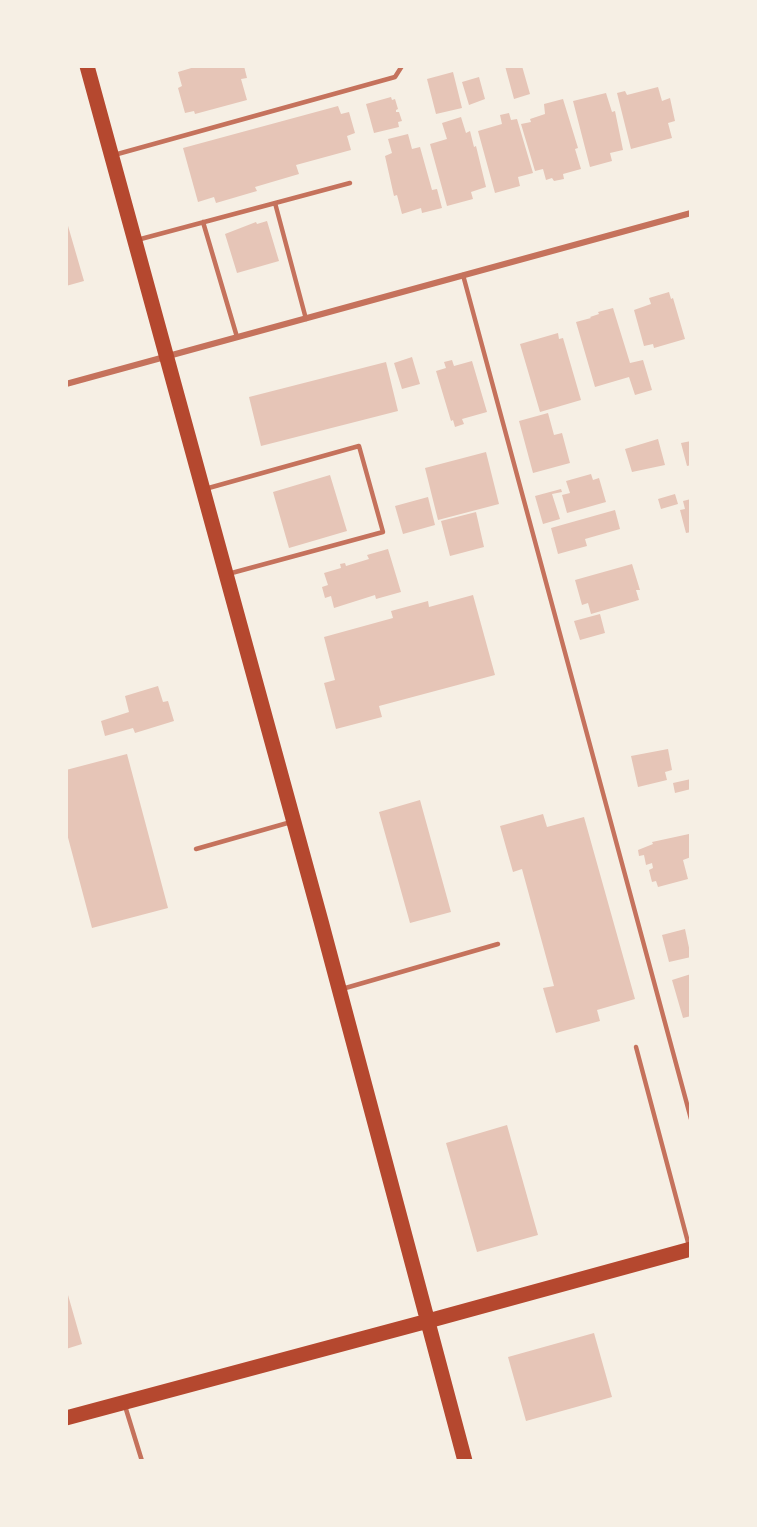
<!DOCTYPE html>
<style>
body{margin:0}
#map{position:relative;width:757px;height:1527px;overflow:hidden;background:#f6efe4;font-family:Mulish,sans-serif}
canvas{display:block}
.frame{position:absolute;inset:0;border:68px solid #f6efe4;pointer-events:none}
</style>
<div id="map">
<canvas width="757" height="1527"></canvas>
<div class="frame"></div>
</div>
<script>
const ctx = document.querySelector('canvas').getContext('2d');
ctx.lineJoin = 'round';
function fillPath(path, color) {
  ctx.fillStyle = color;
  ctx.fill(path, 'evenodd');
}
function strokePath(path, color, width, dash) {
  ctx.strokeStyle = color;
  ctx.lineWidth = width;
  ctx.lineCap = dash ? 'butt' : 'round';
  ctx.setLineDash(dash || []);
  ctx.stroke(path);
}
fillPath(new Path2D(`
 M198 66H244L247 78 241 79 247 100 195 114 194 111 185 113 178 88 182 86 178 72Z
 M505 66H522L530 94 514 99Z
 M453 72 462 108 436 114 427 79Z
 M479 77 485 99 469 105 462 82Z
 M658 87 662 101 670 98 675 121 668 123 672 138 631 149 617 93 625 91 627 95Z
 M606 93 612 112 615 111 623 150 610 153 612 161 590 167 573 101Z
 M391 97 392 100 395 99 398 109 396 110V112H399L402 121 398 122 399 127 374 133 366 104Z
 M563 99 578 148 575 149 581 169 563 174 564 179 554 181 552 178 546 180 543 169 535 171 521 124 531 122 530 119 545 114 544 104Z
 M338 106 341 114 349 112 355 133 347 136 351 150 296 165 299 174 255 187 257 191 216 203 214 197 198 202 183 148Z
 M509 113 511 120 517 119 533 173 518 177 520 186 495 193 478 131 502 124 500 115Z
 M461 117 466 133 470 131 474 147 476 146 486 187 471 192 473 199 447 206 430 144 447 139 442 123Z
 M408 134 412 149 420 147 432 190 437 189 442 208 422 213 421 208 402 214 397 195 394 196 385 156 392 153 388 139Z
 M66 219 84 281 66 286Z
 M267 221 279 261 237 273 225 234 256 222 257 224Z
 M669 292 671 299 673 298 685 339 654 348 653 344 644 346 634 310 651 304 649 298Z
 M613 308 630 363 643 360 652 390 635 395 629 377 595 387 576 322 591 318 590 317 599 314 598 312Z
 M558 333 559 339 563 338 581 400 540 412 520 344Z
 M412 357 420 384 402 389 394 363Z
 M452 360 454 366 472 361 487 412 462 419 464 424 455 427 453 420 451 421 436 371 446 368 444 362Z
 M386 362 398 411 261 446 249 397Z
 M548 413 554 435 562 433 570 463 533 473 519 421Z
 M658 439 665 465 632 472 625 449Z
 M691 441V465L687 466 681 443Z
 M486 452 499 504 438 520 425 468Z
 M591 474 593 480 599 478 606 502 567 513 562 495 570 493 566 481Z
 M330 475 347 531 289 548 273 492Z
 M561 489 562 492 552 494 560 519 543 524 535 496Z
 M675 494 678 504 661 509 658 499Z
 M428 497 435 525 403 534 395 506Z
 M691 499V532L686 533 680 510 685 509 683 501Z
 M615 510 620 529 585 539 587 546 558 554 551 528Z
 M476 512 484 547 450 556 441 521Z
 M388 549 401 592 376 599 375 595 334 608 331 596 325 598 322 587 328 585 324 573 341 568 340 564 345 563 346 566 369 559 367 555Z
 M632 564 640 590H636L639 600 591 614 588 603 582 605 575 580Z
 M473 595 495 675 379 706 382 717 336 729 324 683 335 680 324 637 393 618 391 611 428 601 429 607Z
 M600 614 605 633 580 640 574 621Z
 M158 686 163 702 168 701 174 721 135 733 133 728 105 736 101 721 129 712 125 696Z
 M668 749 672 770 665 772 667 780 638 787 631 756Z
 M127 754 168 908 92 928 66 830V770Z
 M691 779V789L675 793 673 783Z
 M420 800 451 912 410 923 379 812Z
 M543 814 547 827 584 817 635 999 597 1010 600 1021 556 1033 543 988 554 986 522 869 513 872 500 826Z
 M689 834 691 835V857L683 860 688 879 658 887 656 881 652 882 649 870 653 868 652 863 646 865 644 855 639 856 638 850 653 844 652 842Z
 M685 929 691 957 669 962 662 935Z
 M691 974V1016L683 1018 672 980Z
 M507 1125 538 1235 477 1252 446 1143Z
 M66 1288 82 1344 66 1349Z
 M594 1333 612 1397 526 1421 508 1357Z`), '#e6c5b7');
strokePath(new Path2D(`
 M114 155 395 77 402 66
 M275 203 306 319
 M203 222 237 337
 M137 240 350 183
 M463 275 691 1119
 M205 489 359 446 383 532 228 574
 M196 849 291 822
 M342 989 498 944
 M636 1047 689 1246
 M125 1406 142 1461`), '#c5725c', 4.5);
strokePath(new Path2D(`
 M66 384 691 213`), '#c5725c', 6);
strokePath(new Path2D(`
 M87 66 321 921 465 1461
 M66 1418 428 1321 691 1249`), '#b5482f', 15);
</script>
